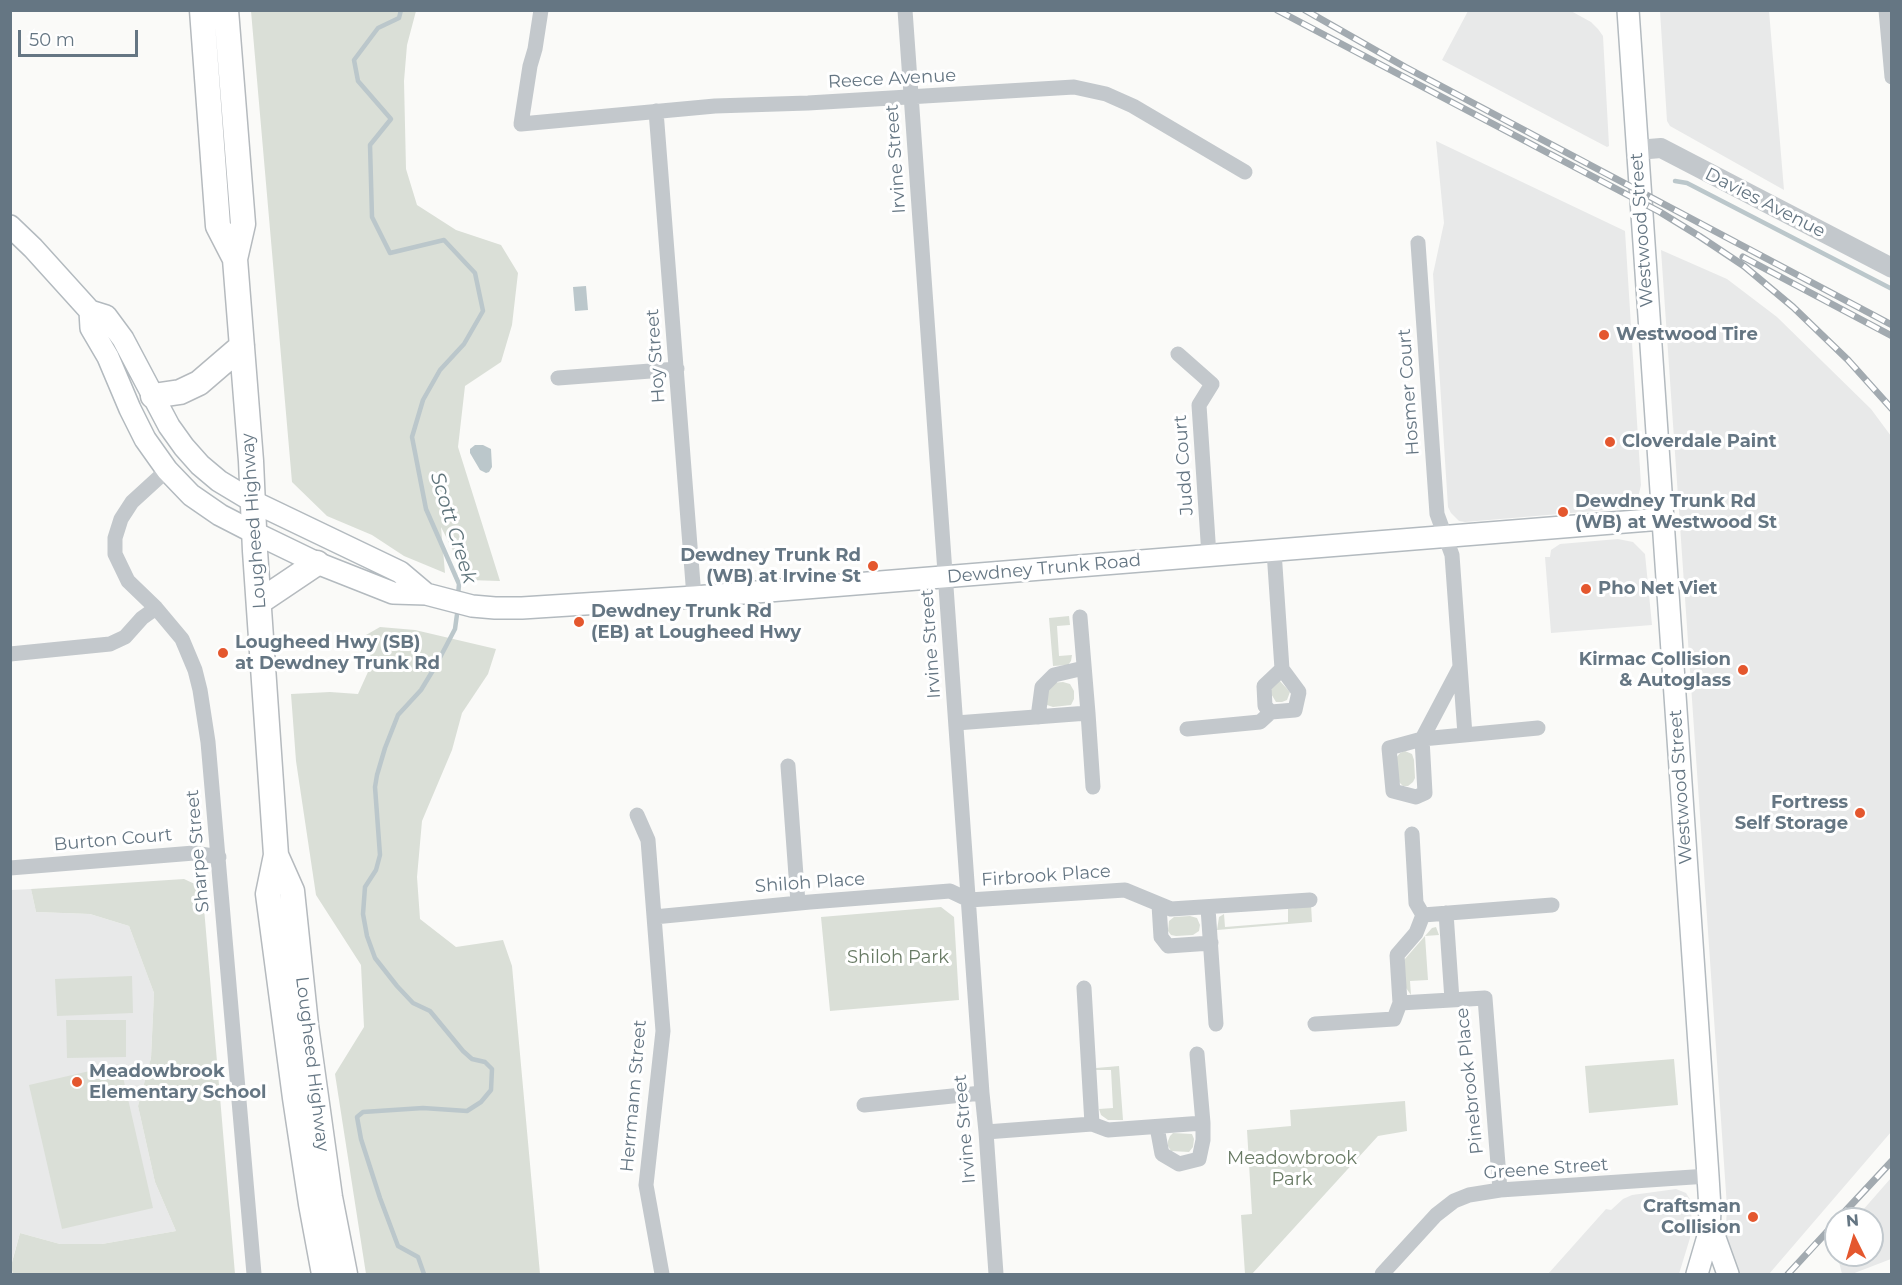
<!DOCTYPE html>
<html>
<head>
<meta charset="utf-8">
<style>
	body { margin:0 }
	#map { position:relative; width:1902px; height:1285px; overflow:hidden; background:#fafaf8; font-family:Montserrat,sans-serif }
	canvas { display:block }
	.frame { position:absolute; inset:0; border:12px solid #657683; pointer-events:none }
	.north { position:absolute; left:1824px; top:1207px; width:60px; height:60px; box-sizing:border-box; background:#fff; border:2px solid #c1c8cd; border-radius:50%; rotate:355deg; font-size:16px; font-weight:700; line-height:24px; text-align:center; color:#657683 }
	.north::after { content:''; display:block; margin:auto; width:21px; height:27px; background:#e4572e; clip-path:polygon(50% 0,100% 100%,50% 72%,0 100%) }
	.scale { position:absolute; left:18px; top:30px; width:120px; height:27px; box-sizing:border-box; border:3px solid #657683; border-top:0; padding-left:8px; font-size:18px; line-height:21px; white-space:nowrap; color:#657683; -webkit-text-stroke:4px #fff; paint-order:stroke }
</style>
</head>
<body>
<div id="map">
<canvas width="1902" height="1285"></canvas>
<div class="frame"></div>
<div class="north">N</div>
<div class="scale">50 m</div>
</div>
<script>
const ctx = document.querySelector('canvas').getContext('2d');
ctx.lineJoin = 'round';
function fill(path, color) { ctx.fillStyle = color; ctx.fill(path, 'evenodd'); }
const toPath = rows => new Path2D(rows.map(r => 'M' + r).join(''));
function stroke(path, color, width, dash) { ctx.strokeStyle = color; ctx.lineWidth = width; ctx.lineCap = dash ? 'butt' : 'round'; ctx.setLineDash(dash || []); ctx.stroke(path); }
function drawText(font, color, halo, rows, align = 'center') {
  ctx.font = font + ' Montserrat,sans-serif'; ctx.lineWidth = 6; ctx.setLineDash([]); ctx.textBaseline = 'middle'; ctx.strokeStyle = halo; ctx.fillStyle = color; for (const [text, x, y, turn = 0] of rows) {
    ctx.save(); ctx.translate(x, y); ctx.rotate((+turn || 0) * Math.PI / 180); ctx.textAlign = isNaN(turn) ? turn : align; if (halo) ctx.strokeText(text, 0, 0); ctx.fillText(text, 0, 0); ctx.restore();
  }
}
const built = toPath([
	[1468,11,1571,11,1591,22,1598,29,1603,36,1609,146,1607,147,1442,60],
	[1660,11,1769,11,1784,190,1670,126,1667,121],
	[1436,141,1625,231,1641,485,1638,498,1628,506,1618,509,1465,522,1459,521,1451,513,1448,507,1433,274,1444,223],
	[1661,250,1727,279,1777,317,1871,409,1891,436,1891,1132,1769,1274,1738,1274,1725,1244,1727,1207],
	[1618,539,1633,542,1645,554,1652,625,1551,633,1545,557,1550,557,1551,550,1560,544],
	[31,889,36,912,90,914,129,926,154,993,151,1058,138,1106,155,1182,176,1231,102,1244,60,1244,20,1233,11,1265,13,1274,11,1274,11,890],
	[1891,1178,1891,1259,1852,1274,1842,1274,1838,1258,1829,1249,1836,1240,1836,1255,1872,1255,1872,1219,1855,1219],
	[1676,1189,1686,1193,1691,1201,1692,1205,1690,1238,1679,1274,1548,1274,1606,1209,1611,1210,1623,1199,1632,1195]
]);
const green = toPath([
	[251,11,416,11,407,45,404,81,406,169,417,205,456,230,501,245,518,273,512,325,501,362,465,386,458,447,500,581,468,580,441,527,445,573,404,556,372,535,327,516,292,482],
	[1069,616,1070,625,1057,626,1059,656,1072,655,1071,661,1068,665,1053,666,1049,618],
	[380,627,415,630,496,649,488,674,462,713,452,750,422,821,417,877,420,919,456,947,503,940,512,966,540,1274,366,1274,335,1074,364,1027,361,965,316,895,296,761,291,694,330,692,358,694,372,663,366,635],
	[1279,680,1290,692,1287,700,1282,702,1276,702,1270,692,1273,686],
	[1063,682,1070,684,1074,691,1074,699,1071,705,1053,707,1047,705,1045,688,1052,683],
	[1405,751,1412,754,1414,760,1415,778,1413,782,1408,786,1403,786,1398,781,1396,758,1400,753],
	[184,879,199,886,204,908,235,1274,13,1274,11,1266,20,1233,60,1244,102,1244,176,1231,155,1182,138,1106,151,1058,154,993,129,926,90,914,36,912,31,889],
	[1311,904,1312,922,1217,930,1219,917,1224,914,1225,927,1288,922,1288,909,1303,907],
	[941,907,954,917,959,1000,830,1011,821,917],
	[1190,916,1197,918,1200,925,1199,931,1193,935,1176,936,1171,935,1168,931,1169,921,1174,917],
	[1436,927,1439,935,1425,936,1428,980,1410,981,1411,995,1406,988,1404,960,1432,928],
	[132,976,133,1013,57,1016,55,979],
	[66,1020,126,1020,126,1057,67,1058],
	[1674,1059,1678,1105,1589,1113,1585,1066],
	[120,1064,153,1208,62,1229,29,1085],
	[1119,1066,1123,1120,1108,1120,1101,1115,1099,1109,1113,1108,1111,1070,1096,1070,1096,1068],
	[1405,1101,1407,1131,1378,1136,1252,1274,1245,1274,1241,1215,1252,1214,1247,1130,1291,1126,1290,1110],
	[1173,1133,1192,1134,1194,1139,1193,1147,1189,1152,1171,1151,1168,1146,1168,1141,1170,1136]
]);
const water = toPath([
	[586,286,588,310,575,311,573,287],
	[475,445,483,445,491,449,492,467,489,472,486,473,480,470,470,453,470,449]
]);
const stream = toPath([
	[401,10,399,18,378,28,354,60,358,81,391,119,370,145,372,217,390,253,444,240,475,273,483,311,464,344,440,370,423,400,412,437,426,509,459,584,458,596],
	[1675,181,1687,183,1892,289],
	[424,1274,418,1257,398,1246,380,1198,361,1139,357,1117,363,1112,423,1108,467,1111,481,1102,491,1090,492,1069,485,1062,472,1059,463,1051,430,1011,413,1003,397,986,375,958,367,936,363,914,365,887,376,870,380,855,375,787,377,775,385,748,398,715,421,690,435,667,455,629,458,607]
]);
const minor = toPath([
	[541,10,535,49,530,66,521,124,715,106,808,103,1074,87,1106,94,1133,106,1245,172],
	[905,10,982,1093,986,1132,996,1274],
	[1886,10,1892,77],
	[656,111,694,597],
	[1418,243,1437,514,1452,555,1465,735],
	[1178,354,1212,384,1199,405,1209,556],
	[558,378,677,369],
	[167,470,132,502,121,519,115,538,115,554,128,581,156,608,182,639,195,670,200,690,208,742,254,1274],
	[10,654,110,644,125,637,142,618,156,608],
	[1460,667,1422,739,1425,793,1416,797,1393,791,1389,748,1422,739,1538,728],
	[1271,712,1265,706,1264,686,1282,669],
	[1088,713,1093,787],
	[1038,717,1042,687,1054,675,1084,668],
	[956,723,1088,713,1080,617],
	[1187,729,1260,722,1271,712,1295,710,1299,692,1282,669,1274,551],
	[788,766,798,903],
	[637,815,648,840,663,1031,646,1185,662,1274],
	[1412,834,1416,903,1423,915],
	[10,868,194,853,219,857],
	[969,900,1125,890,1171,909,1310,900],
	[1159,905,1161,937,1168,946,1211,943],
	[1208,908,1216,1024],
	[1446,913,1452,1000],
	[1423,915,1552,905],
	[654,917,810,902,950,891,969,900],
	[1084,988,1092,1124],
	[1400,1003,1485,998,1500,1190],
	[1315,1024,1394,1019,1400,1003,1397,955,1416,933,1423,915],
	[864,1105,982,1093],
	[1157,1127,1162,1154,1179,1164,1199,1159,1203,1140,1203,1123],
	[986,1132,1092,1124,1108,1130,1203,1123,1197,1054],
	[1382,1274,1436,1215,1454,1201,1469,1195,1500,1190,1708,1176]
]);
const tertiary = toPath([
	[1637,150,1661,148,1892,268]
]);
const secondary = toPath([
	[1628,10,1708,1176,1710,1209,1709,1233,1697,1274],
	[10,226,33,248,90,311,106,316,123,339,169,426,184,447,200,465,219,481,254,502,400,572,426,594],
	[90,311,91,328,108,357,130,409,145,439,167,470,191,495,220,515,255,533,317,563,393,593,426,594,472,606,495,608,522,608,694,597,1662,519],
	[1710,1224,1728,1274]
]);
const primary = toPath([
	[202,10,218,226,235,259],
	[226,10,243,224,235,259,251,461,255,551,276,855,268,894,295,1098,311,1204,324,1274],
	[153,396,180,392,199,383,242,346],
	[259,602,317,563],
	[276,855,292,891,306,1025,330,1197,345,1274]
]);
const rail = toPath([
	[1277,10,1660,212,1699,236,1744,266,1793,307,1848,360,1892,409],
	[1305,10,1405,67,1892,325],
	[1743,257,1892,336],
	[1838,1219,1892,1161],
	[1788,1274,1836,1222]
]);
const markers = [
	[1604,335,6,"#e4572e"],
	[1610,442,6,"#e4572e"],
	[1563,512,6,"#e4572e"],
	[873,566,6,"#e4572e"],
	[1586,589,6,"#e4572e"],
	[579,622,6,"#e4572e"],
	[223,653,6,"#e4572e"],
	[1743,670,6,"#e4572e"],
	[1860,813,6,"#e4572e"],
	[77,1082,6,"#e4572e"],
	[1753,1217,6,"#e4572e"]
];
const streetNames = [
	["Reece Avenue",892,79,-3],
	["Irvine Street",896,159,-94],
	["Davies Avenue",1765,203,27],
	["Westwood Street",1642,230,-94],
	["Hoy Street",656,356,-94],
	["Hosmer Court",1409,392,-94],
	["Judd Court",1184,465,-94],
	["Lougheed Highway",254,521,-94],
	["Dewdney Trunk Road",1044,569,-5],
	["Irvine Street",931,644,-94],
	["Westwood Street",1681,787,-94],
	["Burton Court",113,840,-5],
	["Sharpe Street",198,851,-95],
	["Firbrook Place",1046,876,-4],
	["Shiloh Place",810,883,-4],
	["Lougheed Highway",312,1064,83],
	["Pinebrook Place",1470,1081,-96],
	["Herrmann Street",634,1096,-85],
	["Irvine Street",965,1129,-95],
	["Greene Street",1546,1169,-4]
];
const poiNames = [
	["Westwood Tire",1616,335],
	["Cloverdale Paint",1622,442],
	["Dewdney Trunk Rd",1575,502],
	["(WB) at Westwood St",1575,523],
	["Dewdney Trunk Rd",861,556,"right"],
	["(WB) at Irvine St",861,577,"right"],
	["Pho Net Viet",1598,589],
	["Dewdney Trunk Rd",591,612],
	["(EB) at Lougheed Hwy",591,633],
	["Lougheed Hwy (SB)",235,643],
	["at Dewdney Trunk Rd",235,664],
	["Kirmac Collision",1731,660,"right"],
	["& Autoglass",1731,681,"right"],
	["Fortress",1848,803,"right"],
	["Self Storage",1848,824,"right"],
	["Meadowbrook",89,1072],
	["Elementary School",89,1093],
	["Craftsman",1741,1207,"right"],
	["Collision",1741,1228,"right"]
];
const parkNames = [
	["Shiloh Park",898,958],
	["Meadowbrook",1292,1159],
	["Park",1292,1180]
];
const waterNames = [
	["Scott Creek",453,528,73]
];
fill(built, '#e8e9e9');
fill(green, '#dadfd7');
fill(water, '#bbc7cb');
stroke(stream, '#bbc7cb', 4.5);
stroke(secondary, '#b3babf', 24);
stroke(primary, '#b5babe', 27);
stroke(minor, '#c3c8cc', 15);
stroke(tertiary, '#c3c8cc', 20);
stroke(secondary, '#fff', 21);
stroke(primary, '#fff', 24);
stroke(rail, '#a2aab0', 7);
stroke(rail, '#fff', 4.5, [14]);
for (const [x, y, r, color] of markers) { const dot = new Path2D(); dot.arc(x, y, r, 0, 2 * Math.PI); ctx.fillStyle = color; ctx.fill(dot); stroke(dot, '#fff', 2); }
drawText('18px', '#657683', '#fff', streetNames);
drawText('bold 18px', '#657683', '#fff', poiNames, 'left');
drawText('18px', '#687a64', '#fff', parkNames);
drawText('italic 20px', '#60757c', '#fff', waterNames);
</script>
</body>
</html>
